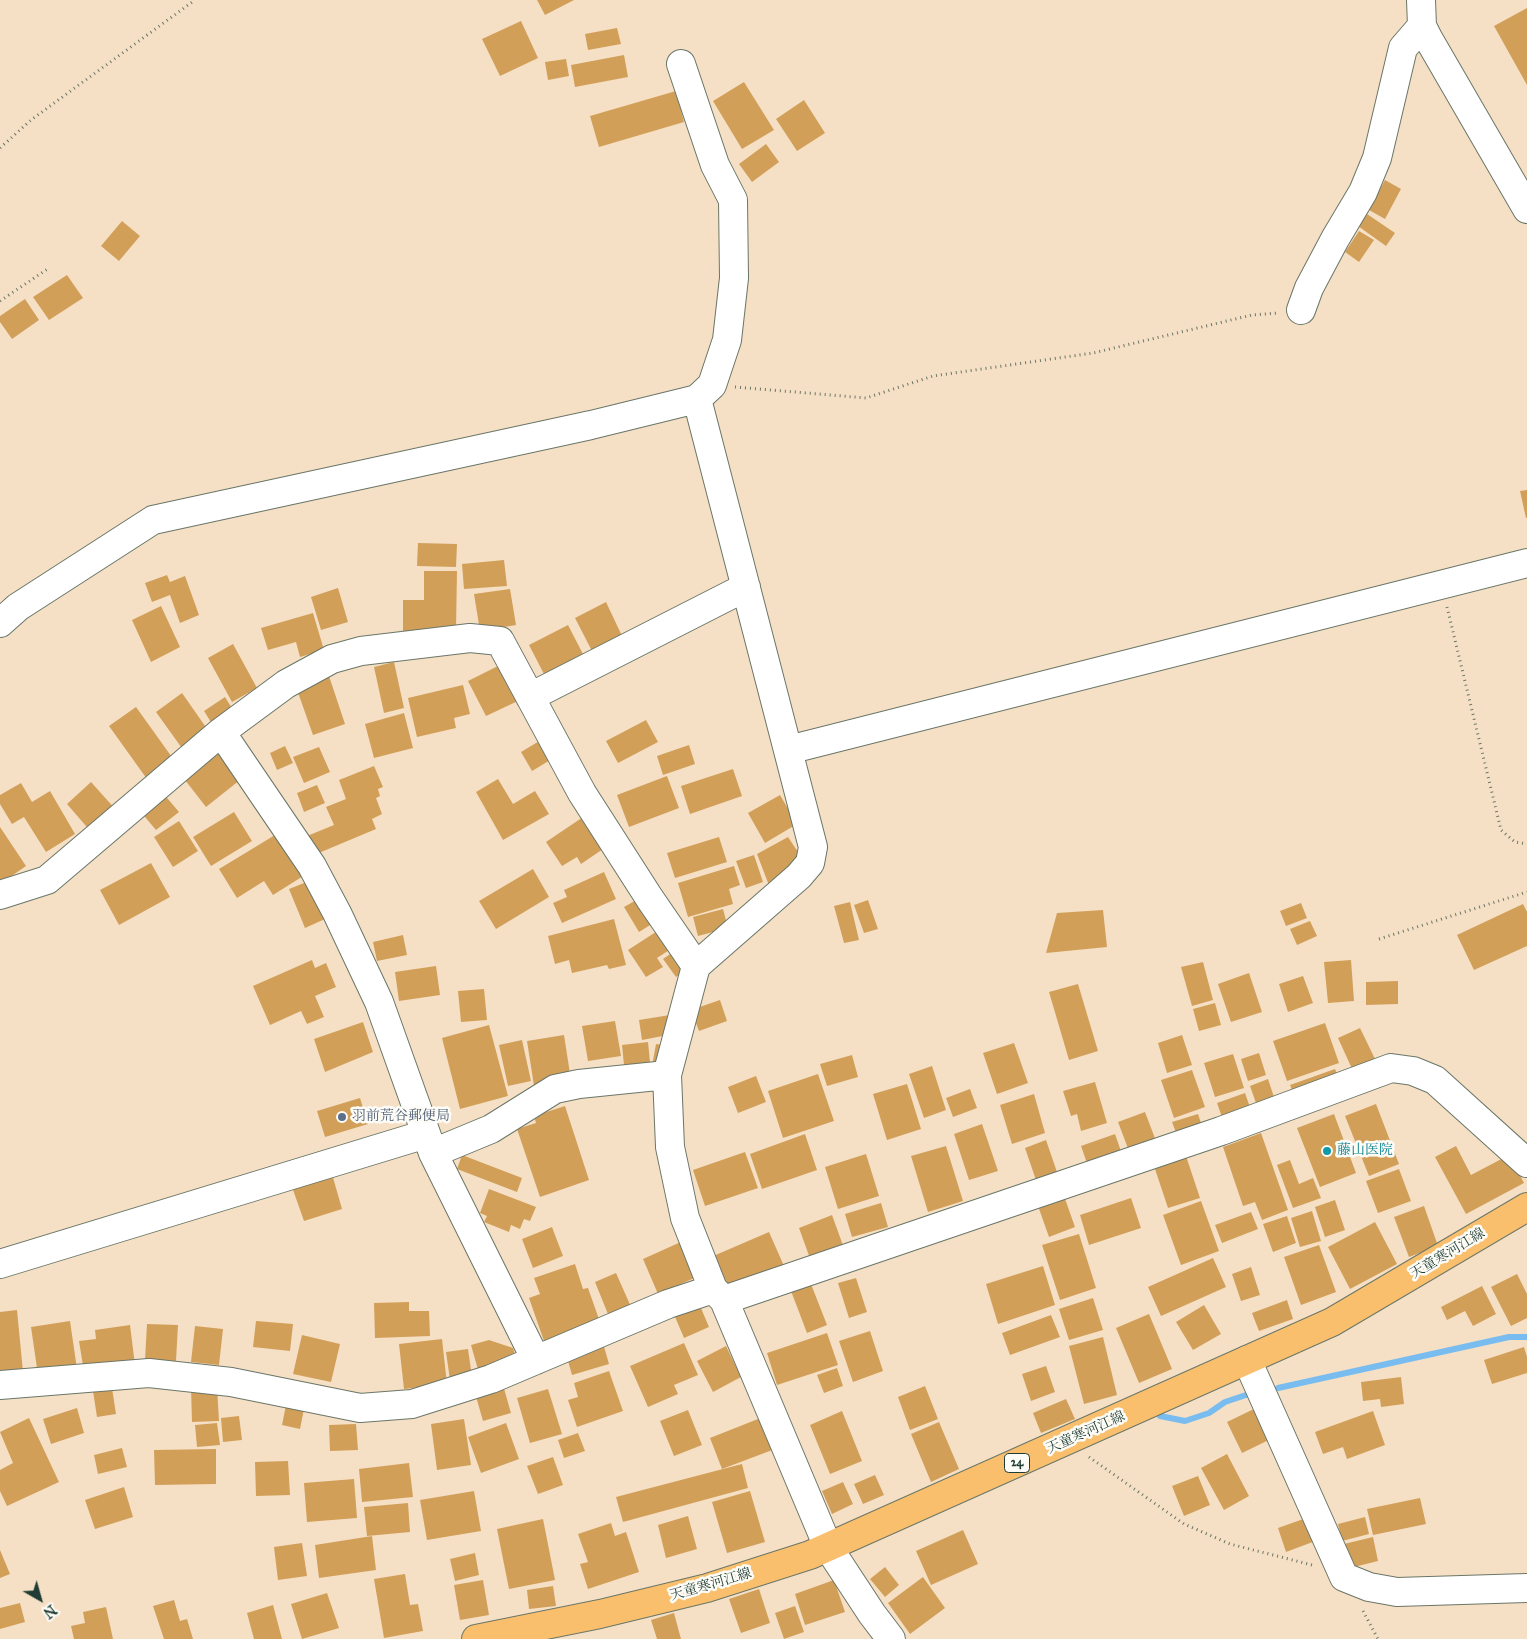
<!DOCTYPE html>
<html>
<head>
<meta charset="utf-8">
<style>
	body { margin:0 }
	#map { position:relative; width:1527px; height:1639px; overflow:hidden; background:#f5e0c5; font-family:"IM FELL Great Primer",serif }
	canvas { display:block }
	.north { position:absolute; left:15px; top:1574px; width:50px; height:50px; -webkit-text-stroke:4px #fdfcf7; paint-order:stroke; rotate:142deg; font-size:14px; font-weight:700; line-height:20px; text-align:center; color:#1f3d34 }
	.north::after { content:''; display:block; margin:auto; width:18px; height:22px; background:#1f3d34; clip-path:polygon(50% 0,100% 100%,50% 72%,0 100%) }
</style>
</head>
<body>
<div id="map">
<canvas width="1527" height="1639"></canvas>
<div class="north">N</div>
</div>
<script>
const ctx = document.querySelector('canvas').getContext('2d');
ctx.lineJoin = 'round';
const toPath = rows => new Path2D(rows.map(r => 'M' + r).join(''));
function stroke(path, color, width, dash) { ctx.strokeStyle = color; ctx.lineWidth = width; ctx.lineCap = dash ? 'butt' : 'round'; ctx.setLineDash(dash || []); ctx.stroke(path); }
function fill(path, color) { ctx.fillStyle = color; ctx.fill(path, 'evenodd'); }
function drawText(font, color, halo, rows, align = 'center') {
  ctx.font = font + ' "IM FELL Great Primer","Noto Serif JP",serif'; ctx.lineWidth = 5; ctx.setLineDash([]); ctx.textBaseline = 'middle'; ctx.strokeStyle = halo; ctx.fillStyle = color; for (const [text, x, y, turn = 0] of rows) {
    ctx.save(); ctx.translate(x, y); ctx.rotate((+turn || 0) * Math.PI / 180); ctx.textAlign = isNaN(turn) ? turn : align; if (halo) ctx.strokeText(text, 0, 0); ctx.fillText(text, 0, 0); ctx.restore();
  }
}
const stream = toPath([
	[1278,1388,1509,1337,1527,1337],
	[1160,1416,1185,1421,1209,1413,1225,1402,1249,1394]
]);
const building = toPath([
	[537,0,574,0,545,15],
	[1527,8,1527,85,1494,26],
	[521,21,538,58,500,76,482,39],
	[617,28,621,44,588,50,585,34],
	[624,55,628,77,575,87,571,65],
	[566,59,569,76,548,80,545,62],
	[744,82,774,130,742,149,713,101],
	[676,91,684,122,599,147,590,116],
	[804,100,825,133,797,151,776,119],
	[766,144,779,162,752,182,739,164],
	[1385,180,1401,189,1385,219,1369,210],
	[1367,214,1395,233,1386,246,1358,226],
	[122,221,140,236,119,261,101,246],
	[1359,231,1374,240,1359,262,1345,252],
	[67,275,83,298,49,320,33,297],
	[25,299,39,320,12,339,0,322,0,316],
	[1527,490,1527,518,1526,518,1520,491],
	[418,543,457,544,456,567,417,566],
	[504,560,507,586,464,589,462,564],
	[424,571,457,571,456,631,403,631,403,600,424,600],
	[167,575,170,582,185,576,199,615,180,623,170,595,152,602,145,583],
	[338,588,348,622,321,630,311,597],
	[510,589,516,625,480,631,474,594],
	[606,602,623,638,593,653,575,618],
	[161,606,180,647,151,662,132,620],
	[313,613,324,650,300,657,296,642,268,650,261,628],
	[568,625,584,656,545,676,529,645],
	[233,644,257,688,232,702,208,658],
	[394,662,404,708,384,713,374,667],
	[502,664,520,700,486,716,468,681],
	[328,673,345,724,313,735,295,684],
	[463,685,470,714,454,718,456,728,417,737,408,698],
	[182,693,210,733,184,751,156,712],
	[225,697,235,713,214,727,204,711],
	[136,707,174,760,147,779,109,726],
	[404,713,413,748,374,758,365,724],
	[646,720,658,742,618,763,606,741],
	[541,740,552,759,532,771,521,752],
	[689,745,695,764,663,775,657,756],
	[285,746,293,763,277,770,270,753],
	[319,747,330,772,304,783,293,757],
	[224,749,245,776,206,807,185,780],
	[374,766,383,787,378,789,380,796,376,798,382,814,372,819,376,829,314,855,307,836,334,825,326,807,346,799,339,780],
	[733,769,742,796,690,814,681,786],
	[667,776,679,808,629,827,617,795],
	[498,779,513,804,535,791,549,814,503,840,476,792],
	[91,782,117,811,92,833,67,804],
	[21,783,32,802,50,791,75,834,46,852,24,817,12,824,0,804,0,795],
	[317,785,325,803,304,812,297,793],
	[162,792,179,812,156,830,140,811],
	[780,795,797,824,765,843,748,813],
	[234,812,252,841,211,866,193,837],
	[586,815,606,847,581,864,577,857,562,866,546,842],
	[179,821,198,851,173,867,154,837],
	[0,827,26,866,0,884],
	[275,835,286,853,293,849,308,873,273,895,264,881,237,898,219,869],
	[719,837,727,862,675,878,667,853],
	[788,837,802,858,770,888,757,854],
	[754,855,763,882,746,888,736,861],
	[151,863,170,897,119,925,100,890],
	[734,866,740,885,729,889,733,904,688,917,678,883],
	[533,869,549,897,496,929,479,901],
	[604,872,616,899,562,923,553,903,567,897,564,890],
	[309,881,325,919,305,928,289,889],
	[640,898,655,922,639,932,624,907],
	[868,900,878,929,864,933,854,905],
	[850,902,859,940,844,943,834,906],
	[1301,903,1307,918,1286,926,1280,911],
	[1523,904,1527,912,1527,946,1474,970,1457,935],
	[723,909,728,928,698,936,693,917],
	[1103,910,1107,947,1046,953,1057,913],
	[614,919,626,965,609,969,607,965,572,973,569,960,555,964,548,936],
	[1310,921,1317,936,1297,945,1290,929],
	[662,928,674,947,657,958,663,967,646,977,628,950],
	[403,935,407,955,377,961,373,942],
	[676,950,689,968,676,977,663,959],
	[312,960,315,968,326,963,336,987,315,996,324,1017,307,1024,301,1011,270,1025,253,986],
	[1351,960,1354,1001,1328,1003,1324,962],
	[1203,962,1213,1000,1192,1006,1181,967],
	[436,966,440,995,399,1001,395,972],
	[1249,973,1262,1012,1231,1022,1218,984],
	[1303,976,1313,1003,1288,1012,1279,984],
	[1398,981,1398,1004,1366,1005,1366,982],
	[1078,984,1098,1051,1069,1060,1049,992],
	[484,989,487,1020,461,1022,458,991],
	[720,1000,727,1021,699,1031,691,1010],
	[1215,1003,1221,1025,1199,1031,1193,1009],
	[670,1015,673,1034,642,1040,639,1020],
	[615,1021,621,1056,588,1061,582,1026],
	[363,1022,373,1052,325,1072,314,1039],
	[1325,1023,1339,1063,1287,1081,1273,1041],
	[489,1025,508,1096,460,1109,442,1038],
	[1360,1028,1376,1061,1353,1071,1338,1038],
	[564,1035,571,1080,534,1086,527,1041],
	[1182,1035,1192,1065,1167,1073,1158,1043],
	[522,1040,531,1081,508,1086,499,1045],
	[648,1042,650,1062,624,1065,622,1045],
	[1014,1043,1028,1083,997,1094,983,1053],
	[656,1044,669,1046,665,1068,652,1066],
	[1259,1053,1266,1075,1248,1081,1241,1059],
	[1233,1054,1244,1088,1215,1097,1204,1063],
	[852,1055,858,1077,827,1086,820,1064],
	[932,1066,946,1110,924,1118,909,1074],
	[1335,1069,1339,1079,1294,1095,1290,1085],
	[1192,1070,1205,1107,1174,1118,1161,1080],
	[818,1074,834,1121,783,1138,768,1091],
	[756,1076,766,1102,738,1113,728,1087],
	[1268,1079,1274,1097,1256,1103,1250,1086],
	[1095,1082,1107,1123,1081,1131,1077,1114,1071,1116,1063,1091],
	[907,1084,921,1129,887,1140,873,1094],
	[970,1089,977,1108,953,1117,946,1098],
	[1245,1093,1252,1113,1224,1123,1217,1103],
	[1034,1094,1045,1133,1012,1144,1000,1105],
	[360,1098,368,1124,325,1137,317,1111],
	[1376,1104,1399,1164,1369,1176,1345,1116],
	[565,1106,589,1180,540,1197,517,1129,536,1123,534,1116],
	[1145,1112,1156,1141,1129,1151,1118,1122],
	[1198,1114,1203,1129,1178,1138,1172,1122],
	[1334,1114,1356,1173,1320,1187,1297,1128],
	[982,1124,998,1171,969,1180,954,1134],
	[1261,1133,1288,1210,1262,1220,1255,1202,1243,1206,1223,1147],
	[805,1134,817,1170,762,1189,750,1154],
	[1115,1134,1123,1157,1089,1169,1081,1146],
	[1046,1140,1058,1175,1037,1183,1025,1148],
	[946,1146,963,1201,928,1212,911,1156],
	[1456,1146,1471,1175,1509,1155,1524,1183,1466,1214,1435,1157],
	[745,1152,758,1188,705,1206,693,1170],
	[866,1154,879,1196,838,1209,825,1167],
	[462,1155,522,1178,517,1192,457,1169],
	[1186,1156,1200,1198,1168,1208,1154,1166],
	[1290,1160,1299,1184,1313,1178,1321,1198,1293,1208,1277,1165],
	[1399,1169,1411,1201,1378,1213,1366,1181],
	[332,1174,342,1209,304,1221,292,1187],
	[489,1189,536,1207,530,1221,524,1219,520,1229,511,1225,509,1232,484,1222,487,1216,480,1213],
	[1064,1196,1075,1227,1049,1237,1038,1206],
	[1131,1198,1141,1228,1089,1245,1080,1215],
	[1335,1200,1345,1230,1325,1237,1315,1207],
	[1201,1201,1219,1251,1181,1265,1163,1215],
	[881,1203,888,1227,852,1237,845,1214],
	[1424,1206,1438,1246,1409,1257,1394,1217],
	[1312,1211,1321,1241,1300,1247,1291,1218],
	[1251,1212,1258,1229,1222,1243,1215,1225],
	[832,1215,845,1251,812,1264,799,1228],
	[1287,1216,1296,1243,1273,1252,1263,1224],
	[1375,1222,1397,1264,1350,1289,1328,1247],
	[552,1227,563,1256,533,1268,522,1239],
	[769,1232,784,1266,726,1291,711,1257],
	[1079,1234,1096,1288,1060,1300,1042,1245],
	[683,1241,699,1276,658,1294,643,1259],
	[1319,1245,1336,1292,1301,1305,1284,1257],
	[1213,1258,1226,1287,1161,1316,1148,1287],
	[575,1264,583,1289,588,1288,600,1322,544,1341,529,1298,540,1294,534,1278],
	[1043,1266,1055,1305,998,1324,986,1284],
	[1251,1267,1260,1295,1241,1301,1232,1274],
	[616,1273,632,1309,610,1319,595,1282],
	[1517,1274,1527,1294,1527,1318,1511,1326,1491,1287],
	[856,1278,867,1312,849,1318,838,1283],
	[811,1284,827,1325,807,1333,791,1291],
	[1482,1286,1496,1314,1473,1326,1465,1311,1447,1320,1441,1307],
	[1093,1298,1103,1330,1069,1340,1059,1309],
	[1287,1300,1293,1319,1259,1331,1252,1313],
	[698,1301,709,1327,684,1338,673,1312],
	[409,1302,409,1311,429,1311,430,1336,375,1338,374,1303],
	[1204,1305,1221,1334,1193,1350,1176,1322],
	[17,1310,23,1372,0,1375,0,1312],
	[1149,1314,1172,1369,1139,1383,1116,1328],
	[1051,1315,1060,1337,1010,1355,1002,1333],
	[70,1321,77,1369,38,1375,31,1327],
	[256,1321,293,1324,290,1351,253,1347],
	[147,1324,178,1325,176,1361,145,1360],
	[130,1325,135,1365,84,1372,79,1341,96,1339,95,1330],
	[195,1326,223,1329,219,1365,191,1362],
	[870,1331,883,1371,853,1382,839,1341],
	[827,1333,838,1365,777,1385,767,1353],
	[302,1335,340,1344,331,1382,293,1374],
	[1103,1337,1117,1395,1084,1404,1069,1346],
	[442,1339,447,1384,404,1389,399,1344],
	[489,1340,513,1348,517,1362,479,1373,471,1345],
	[603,1343,609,1364,572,1375,566,1354],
	[684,1343,698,1375,674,1385,678,1394,648,1407,630,1366],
	[726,1346,741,1377,713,1392,697,1361],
	[1524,1347,1527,1357,1527,1373,1492,1384,1484,1360],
	[468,1349,472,1377,450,1380,446,1352],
	[1046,1366,1055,1392,1031,1401,1022,1374],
	[837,1368,843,1386,824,1393,817,1375],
	[609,1371,623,1411,577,1427,568,1400,578,1397,574,1383],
	[1401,1377,1404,1404,1381,1407,1380,1399,1363,1401,1361,1382],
	[503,1385,511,1413,483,1421,475,1393],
	[217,1386,219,1421,192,1422,191,1388],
	[925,1386,938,1419,910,1430,898,1397],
	[112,1388,116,1414,97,1417,93,1391],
	[548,1389,562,1434,530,1443,517,1398],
	[1066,1399,1075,1419,1041,1433,1033,1413],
	[287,1400,305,1404,300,1429,282,1425],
	[1258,1407,1273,1438,1242,1453,1227,1422],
	[77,1408,84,1433,51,1444,43,1419],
	[688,1410,702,1445,674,1456,660,1421],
	[842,1411,862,1461,830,1474,810,1425],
	[1373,1411,1385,1445,1347,1459,1343,1447,1323,1454,1315,1432],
	[239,1416,242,1440,223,1442,221,1418],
	[763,1417,775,1449,722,1469,710,1438],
	[29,1418,59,1482,7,1506,0,1491,0,1470,13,1463,0,1432],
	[464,1419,471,1465,437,1470,431,1424],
	[939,1422,959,1469,931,1482,911,1434],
	[217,1423,220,1445,197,1447,195,1425],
	[506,1423,519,1459,481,1473,468,1437],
	[356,1424,358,1450,330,1451,329,1425],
	[578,1433,585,1451,564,1458,558,1440],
	[122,1448,127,1467,98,1474,94,1455],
	[216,1449,216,1484,155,1485,154,1450],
	[1227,1454,1249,1496,1224,1510,1201,1468],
	[553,1457,563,1485,538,1494,527,1466],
	[288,1461,290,1495,256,1496,255,1462],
	[409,1463,413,1497,362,1502,359,1469],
	[742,1464,748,1488,623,1522,616,1497],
	[875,1475,884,1495,863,1504,854,1484],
	[1198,1476,1210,1505,1184,1516,1172,1486],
	[354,1479,357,1518,307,1522,304,1483],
	[843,1482,853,1504,832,1514,822,1491],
	[124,1487,133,1517,95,1529,85,1500],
	[474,1491,481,1531,427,1540,420,1500],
	[750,1491,765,1542,727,1553,712,1502],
	[1420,1498,1426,1524,1373,1535,1367,1509],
	[408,1503,410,1532,367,1536,364,1507],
	[688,1516,697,1549,666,1558,658,1525],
	[1309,1517,1318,1540,1286,1552,1278,1528],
	[1365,1517,1369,1534,1342,1541,1338,1524],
	[543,1519,555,1580,509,1589,497,1529],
	[611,1523,615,1536,626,1532,639,1572,588,1589,580,1564,588,1562,578,1534],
	[963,1530,978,1564,931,1585,916,1551],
	[372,1536,376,1570,319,1578,315,1545],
	[1373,1537,1378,1561,1350,1568,1344,1544],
	[302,1543,307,1576,278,1580,274,1547],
	[0,1550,10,1574,0,1578],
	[475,1553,479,1575,455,1581,450,1559],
	[885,1567,899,1585,885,1597,870,1579],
	[405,1574,410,1605,418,1604,423,1631,384,1638,374,1579],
	[923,1577,945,1608,910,1634,888,1603],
	[483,1580,489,1615,460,1620,454,1585],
	[834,1580,845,1612,805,1625,795,1594],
	[553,1586,556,1606,529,1609,527,1590],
	[759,1589,770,1623,741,1633,729,1599],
	[327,1593,339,1628,302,1639,291,1604],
	[174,1600,180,1621,187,1619,193,1639,164,1639,153,1606],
	[20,1603,25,1622,0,1629,0,1608],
	[273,1605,282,1639,254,1639,247,1613],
	[795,1606,804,1632,784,1639,775,1613],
	[106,1607,113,1639,74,1639,71,1626,85,1623,83,1612],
	[674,1613,681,1639,657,1639,651,1620]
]);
const path = toPath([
	[0,148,31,120,195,0],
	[0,301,49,268],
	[735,387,866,398,933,376,1093,353,1252,315,1279,313],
	[1447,607,1501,830,1515,842,1527,844],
	[1379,939,1527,892],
	[1089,1457,1184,1524,1230,1544,1312,1565],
	[1363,1611,1378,1639]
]);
const minor = toPath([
	[1421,0,1422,26,1428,38,1527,209],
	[1301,310,1309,288,1335,239,1363,192,1377,158,1403,48,1422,26],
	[0,623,18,607,153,520,591,425,697,399,712,385,727,340,734,278,733,200,715,165,681,64],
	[530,697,746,587],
	[221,732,312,866,337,913,379,1002,433,1153,536,1360],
	[788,750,1527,563],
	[0,895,47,880,221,732,286,684,332,659,361,651,470,638,500,641,582,793,650,899,696,966],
	[433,1153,491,1129,555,1089,579,1084,667,1075],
	[0,1264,426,1134],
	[713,1289,724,1300,828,1547,872,1614,891,1639],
	[724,1300,1221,1131,1391,1068,1413,1071,1435,1080,1527,1163],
	[1247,1360,1344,1577,1369,1587,1397,1592,1527,1588],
	[0,1385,149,1373,231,1382,360,1408,412,1404,491,1379,668,1304,713,1289,685,1218,670,1147,667,1075,696,966,799,876,810,863,813,847,697,399]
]);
const major = toPath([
	[476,1639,600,1614,707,1588,810,1555,1332,1322,1527,1207]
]);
const markers = [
	[342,1117,5,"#5c6f8a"],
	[1327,1151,5,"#0f9aa8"]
];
const shields = [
	[1017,1463,25]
];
const shieldNames = [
	["24",1017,1463]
];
const serviceNames = [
	["羽前荒谷郵便局",352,1117]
];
const cultureNames = [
	["藤山医院",1337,1151]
];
const streetNames = [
	["天童寒河江線",1448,1254,-31],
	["天童寒河江線",1086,1433,-24],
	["天童寒河江線",711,1585,-16]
];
stroke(stream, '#79bcef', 6);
fill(building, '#d29f59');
stroke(minor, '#6a7667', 30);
stroke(major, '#6a7667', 30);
stroke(path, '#6a7667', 3, [1, 4]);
stroke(minor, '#fff', 28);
stroke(major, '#f9bf6d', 28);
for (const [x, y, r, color] of markers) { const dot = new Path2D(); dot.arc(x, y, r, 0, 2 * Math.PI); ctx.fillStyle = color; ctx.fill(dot); stroke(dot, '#fdfcf7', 2); }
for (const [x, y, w] of shields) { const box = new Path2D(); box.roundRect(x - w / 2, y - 9.5, w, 19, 4); ctx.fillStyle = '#fdfcf7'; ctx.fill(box); stroke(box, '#1f3d34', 1); }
drawText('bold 12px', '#1f3d34', null, shieldNames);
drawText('14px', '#4e5e75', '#fdfcf7', serviceNames, 'left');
drawText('14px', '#0d838f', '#fdfcf7', cultureNames, 'left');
drawText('14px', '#1f3d34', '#fdfcf7', streetNames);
</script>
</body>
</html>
